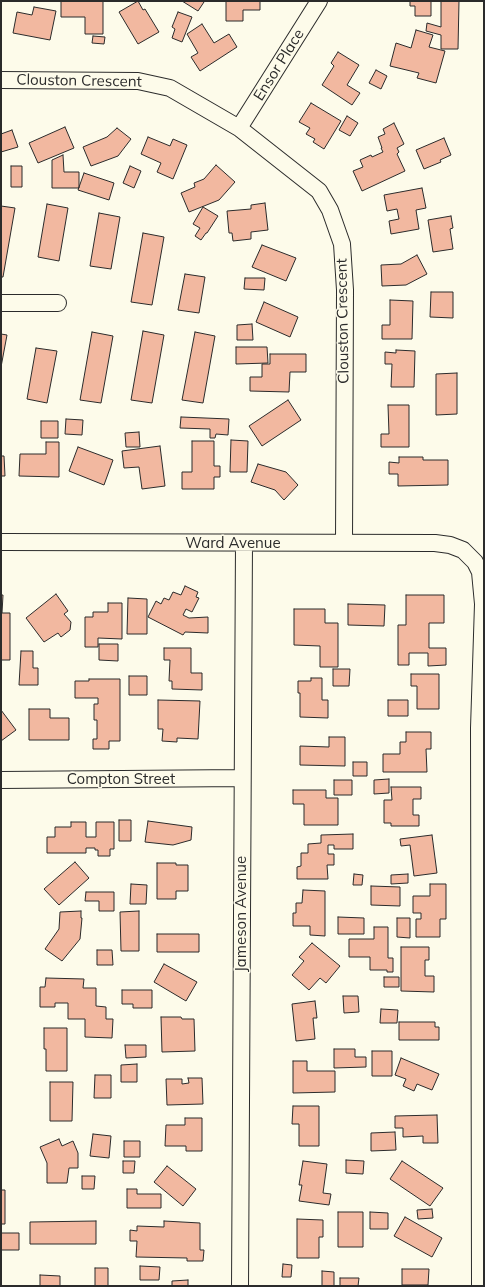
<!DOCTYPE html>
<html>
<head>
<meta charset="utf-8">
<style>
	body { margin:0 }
	#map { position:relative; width:485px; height:1287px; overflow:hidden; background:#fdfbea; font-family:Mulish,sans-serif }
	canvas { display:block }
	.frame { position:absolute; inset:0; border:2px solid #2b2b2b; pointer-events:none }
</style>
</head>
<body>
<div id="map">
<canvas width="485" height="1287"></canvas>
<div class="frame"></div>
</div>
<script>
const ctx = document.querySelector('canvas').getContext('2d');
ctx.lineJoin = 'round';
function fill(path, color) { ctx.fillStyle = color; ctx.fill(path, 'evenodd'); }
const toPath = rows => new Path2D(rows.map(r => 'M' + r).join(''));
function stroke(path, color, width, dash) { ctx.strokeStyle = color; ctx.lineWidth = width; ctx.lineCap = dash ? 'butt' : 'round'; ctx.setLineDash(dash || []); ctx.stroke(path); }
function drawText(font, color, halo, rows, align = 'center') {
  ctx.font = font + ' Mulish,sans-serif'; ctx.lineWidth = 3; ctx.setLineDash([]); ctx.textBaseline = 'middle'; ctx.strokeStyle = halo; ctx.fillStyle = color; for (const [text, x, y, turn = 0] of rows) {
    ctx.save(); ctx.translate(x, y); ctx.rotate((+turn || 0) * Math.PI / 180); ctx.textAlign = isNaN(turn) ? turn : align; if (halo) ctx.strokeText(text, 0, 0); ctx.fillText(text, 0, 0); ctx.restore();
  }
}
const building = toPath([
	[61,1,103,1,103,34,85,34,85,17,61,17,61,1],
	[138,1,143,10,145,9,159,32,138,44,119,12,138,1],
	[182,1,201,1,204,2,198,11,182,1],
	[226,1,260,1,260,10,243,10,243,21,226,21,226,1],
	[410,1,431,1,431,16,415,16,415,6,410,6,410,1],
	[441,1,459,1,458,49,441,49,441,35,426,31,427,23,441,27,441,1],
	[34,7,56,11,50,40,13,33,17,12,32,15,34,7],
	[178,12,192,17,182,42,172,38,175,29,172,27,178,12],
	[202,24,214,43,229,34,237,47,200,71,191,57,198,53,187,34,202,24],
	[416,30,433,35,429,47,445,51,436,83,417,78,419,73,390,66,396,43,411,48,416,30],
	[93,36,105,37,104,44,92,43,93,36],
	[338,52,359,65,347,85,360,93,352,105,322,85,334,66,331,63,338,52],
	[376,70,387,76,381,89,369,83,376,70],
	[311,103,341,121,324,149,313,142,315,139,306,134,310,128,299,122,311,103],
	[347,116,358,123,350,136,339,130,347,116],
	[394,123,404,144,397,148,399,152,397,154,405,171,362,191,353,171,363,167,360,160,371,155,372,157,383,152,381,148,382,148,378,137,385,134,383,129,394,123],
	[65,127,74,148,38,163,29,143,65,127],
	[117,128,131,139,118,156,91,166,83,147,107,137,117,128],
	[12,130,18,147,1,152,1,134,12,130],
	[148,137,170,146,173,139,187,145,173,179,157,172,161,163,141,154,148,137],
	[444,138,451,155,440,160,441,162,424,169,416,150,444,138],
	[63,155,64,172,79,172,79,188,52,188,52,160,63,155],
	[216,165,235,182,219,200,189,212,181,193,195,187,194,183,204,179,216,165],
	[11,166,22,166,22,187,11,187,11,166],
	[130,166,141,171,134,188,123,183,130,166],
	[84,173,114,183,109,200,78,190,84,173],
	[422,188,426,208,416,210,419,229,391,234,389,221,399,219,397,209,387,211,384,195,422,188],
	[265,203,268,230,251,232,251,239,233,241,232,233,229,233,227,211,251,209,251,205,265,203],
	[47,204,68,208,59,261,38,257,47,204],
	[1,206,15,208,3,277,1,277,1,206],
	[203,207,218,216,207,233,206,233,201,240,195,236,200,228,193,224,203,207],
	[99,213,120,217,111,269,90,266,99,213],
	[451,216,453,228,450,229,453,249,433,252,428,220,451,216],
	[143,233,164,237,152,305,131,302,143,233],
	[262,245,296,258,286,281,252,267,262,245],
	[417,255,427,274,406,285,382,286,381,265,401,264,417,255],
	[185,274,205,277,199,313,178,310,185,274],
	[245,278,265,278,264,290,244,289,245,278],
	[431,292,453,292,453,318,430,317,431,292],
	[390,300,413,301,412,339,382,339,382,325,390,325,390,300],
	[264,302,298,317,290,337,256,322,264,302],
	[252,324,253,340,237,340,237,325,252,324],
	[143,331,164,335,152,403,131,400,143,331],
	[92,332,113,336,101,403,80,400,92,332],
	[195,332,215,336,203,403,182,400,195,332],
	[1,334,7,335,1,367,1,334],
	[236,347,267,347,268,363,236,364,236,347],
	[36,348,57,351,47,403,27,399,36,348],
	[396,350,415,351,414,387,391,387,392,364,385,364,385,352,396,353,396,350],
	[270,354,306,354,306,372,290,372,289,392,250,391,250,377,262,377,262,364,270,364,270,354],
	[457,373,457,414,436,415,436,374,457,373],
	[288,400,301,420,262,446,249,426,288,400],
	[388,405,409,405,409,447,381,447,381,434,389,434,388,405],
	[181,417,229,419,228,435,216,434,215,438,210,438,210,429,180,428,181,417],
	[66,419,83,420,82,435,65,434,66,419],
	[41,421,58,421,58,438,41,438,41,421],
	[139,432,140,447,126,447,125,433,139,432],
	[231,440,248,441,247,472,230,472,231,440],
	[192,441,214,441,214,466,220,466,220,477,214,477,214,489,182,489,182,472,192,472,192,441],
	[46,442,59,442,59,477,19,476,20,454,46,454,46,442],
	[160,446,165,486,142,489,139,467,124,468,122,451,160,446],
	[78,447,113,460,104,485,69,471,78,447],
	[1,456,4,456,5,476,1,476,1,456],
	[399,457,423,457,423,460,448,460,448,485,398,486,398,474,389,474,389,462,399,463,399,457],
	[258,464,286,472,298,485,284,500,275,490,251,482,258,464],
	[185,586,198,592,196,597,199,598,192,612,186,609,183,615,189,618,208,617,208,633,185,632,183,635,148,617,156,601,161,604,164,598,169,600,173,592,181,595,185,586],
	[56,594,68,611,64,614,71,622,70,630,61,637,58,633,44,642,26,618,56,594],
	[1,595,3,595,2,613,10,613,10,660,1,660,1,595],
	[406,595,444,595,444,623,429,623,429,648,446,648,446,665,428,666,428,653,409,653,409,665,398,665,398,625,406,625,406,595],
	[128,598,147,599,147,634,127,634,128,598],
	[108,603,122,603,122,639,98,638,98,647,85,647,85,617,93,617,93,612,108,612,108,603],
	[348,604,385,605,384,626,348,625,348,604],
	[294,609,325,609,325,623,338,623,338,667,320,667,320,646,294,645,294,609],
	[99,644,118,644,118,661,99,660,99,644],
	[164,648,191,648,191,673,202,673,202,690,172,689,172,681,169,681,170,660,164,660,164,648],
	[21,651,33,651,33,668,38,668,38,685,19,685,21,651],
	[333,669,350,669,349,686,333,686,333,669],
	[411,674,439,674,439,709,417,709,417,686,411,686,411,674],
	[129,676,147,676,147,695,129,695,129,676],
	[311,678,322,678,322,700,328,700,328,718,300,717,300,693,298,693,298,681,311,681,311,678],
	[89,679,120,679,120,741,109,741,109,749,93,749,93,739,97,739,97,720,94,720,94,704,98,704,98,698,75,698,75,681,89,681,89,679],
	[158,700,200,701,198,739,177,738,177,742,162,741,163,729,158,729,158,700],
	[388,700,408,700,408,716,388,716,388,700],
	[29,709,50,709,50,718,69,718,69,740,29,740,29,709],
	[1,710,16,730,1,741,1,710],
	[406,732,431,732,431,749,426,749,427,772,383,772,383,754,400,754,400,742,406,742,406,732],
	[329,737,345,737,345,766,300,765,300,746,329,747,329,737],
	[353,762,367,762,367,776,353,776,353,762],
	[389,779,389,793,374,794,374,780,389,779],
	[334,780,352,780,352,795,334,795,334,780],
	[391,787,421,787,421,799,413,799,413,815,419,815,419,826,391,826,391,823,384,823,384,800,392,800,391,787],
	[293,790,326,790,326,798,338,798,338,825,304,825,304,804,293,804,293,790],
	[119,820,131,820,131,841,119,841,119,820],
	[148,821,192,827,191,840,173,845,145,842,148,821],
	[71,822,86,822,86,837,96,837,96,822,114,822,114,849,110,849,110,856,98,856,98,850,95,850,95,848,86,848,86,853,47,853,47,837,55,837,55,827,71,827,71,822],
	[353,834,353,849,334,849,334,845,328,845,328,854,334,854,334,865,327,865,328,879,297,879,297,867,301,866,301,853,308,853,308,844,321,843,321,835,353,834],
	[432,835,437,873,414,876,410,845,401,846,400,839,432,835],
	[75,862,89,878,59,905,44,889,75,862],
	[157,863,176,863,176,865,188,865,188,891,176,891,176,899,157,899,157,863],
	[354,874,363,875,362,885,353,885,354,874],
	[408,874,408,883,391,884,391,875,408,874],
	[131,884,147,885,146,904,130,904,131,884],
	[430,884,446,884,446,919,440,919,440,937,416,937,416,919,421,919,421,913,413,913,413,896,430,896,430,884],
	[371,886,400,887,400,906,371,905,371,886],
	[303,890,325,891,325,936,310,935,310,926,293,926,293,913,296,913,296,903,302,903,303,890],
	[86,892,114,892,114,911,99,911,99,901,85,901,86,892],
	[81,911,81,918,82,918,80,939,62,961,45,949,59,929,60,912,81,911],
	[139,911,139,951,121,951,120,912,139,911],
	[338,917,364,918,364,934,338,934,338,917],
	[397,918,410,918,410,938,397,937,397,918],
	[374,927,388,927,388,958,393,958,393,972,387,972,387,970,370,970,370,957,349,957,349,939,374,939,374,927],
	[157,934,199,934,199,952,157,952,157,934],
	[312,943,340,966,326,983,320,978,309,990,292,975,304,961,299,957,312,943],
	[401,947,429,947,429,960,425,960,425,976,434,976,434,992,401,991,401,947],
	[97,950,112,950,113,965,97,965,97,950],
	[164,964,197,982,186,1001,154,982,164,964],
	[384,977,399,977,399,987,384,987,384,977],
	[46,978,84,979,83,988,96,988,96,1006,106,1007,106,1019,113,1019,112,1038,85,1037,85,1019,68,1019,68,1003,55,1003,55,1007,40,1007,40,987,45,987,46,978],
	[122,990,152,990,152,1008,133,1008,133,1004,122,1004,122,990],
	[343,996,358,996,359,1012,344,1013,343,996],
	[315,1001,317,1018,313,1018,315,1039,296,1041,292,1004,315,1001],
	[381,1009,398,1010,397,1023,380,1023,381,1009],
	[161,1017,181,1017,182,1019,194,1019,195,1051,162,1052,161,1017],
	[399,1022,435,1022,435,1027,439,1027,439,1040,399,1040,399,1022],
	[44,1028,67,1028,67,1071,46,1071,46,1049,44,1049,44,1028],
	[125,1045,146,1045,146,1057,126,1058,125,1045],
	[334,1049,355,1049,355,1057,366,1057,366,1067,334,1068,334,1049],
	[372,1051,392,1051,392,1076,372,1076,372,1051],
	[401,1058,439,1074,432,1090,417,1084,414,1091,403,1086,406,1079,395,1075,401,1058],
	[293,1061,307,1061,307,1071,335,1071,335,1092,293,1093,293,1061],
	[137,1064,137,1082,121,1082,121,1065,137,1064],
	[95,1075,111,1075,111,1098,94,1098,95,1075],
	[188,1078,202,1078,203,1104,167,1105,166,1079,182,1079,182,1084,189,1083,188,1078],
	[50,1082,73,1082,72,1121,50,1121,50,1082],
	[293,1106,319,1106,319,1146,299,1146,299,1124,292,1124,293,1106],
	[437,1115,438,1143,423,1143,423,1136,403,1137,403,1128,395,1128,395,1116,437,1115],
	[185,1118,202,1118,202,1151,186,1151,186,1146,165,1146,166,1125,185,1125,185,1118],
	[395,1132,396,1150,371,1151,371,1133,395,1132],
	[93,1134,111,1136,109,1158,90,1156,93,1134],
	[59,1139,62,1146,73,1141,78,1153,78,1168,69,1168,67,1183,47,1183,47,1163,40,1147,59,1139],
	[124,1141,140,1141,140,1157,124,1157,124,1141],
	[346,1160,364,1161,363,1174,346,1173,346,1160],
	[123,1161,135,1161,134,1173,123,1173,123,1161],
	[303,1161,327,1164,323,1193,331,1194,329,1205,299,1201,302,1185,299,1185,303,1161],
	[402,1161,443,1188,430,1206,390,1179,402,1161],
	[167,1166,196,1189,183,1206,154,1182,167,1166],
	[82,1176,95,1176,94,1189,82,1189,82,1176],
	[127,1189,137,1189,137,1194,161,1194,161,1208,127,1208,127,1189],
	[1,1190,5,1190,5,1224,1,1224,1,1190],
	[432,1209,433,1218,418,1219,417,1210,432,1209],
	[338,1212,363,1212,363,1247,338,1247,338,1212],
	[370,1212,388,1213,388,1229,370,1229,370,1212],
	[405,1217,442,1238,432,1257,394,1236,405,1217],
	[297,1219,323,1220,323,1237,319,1237,319,1258,297,1258,297,1219],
	[96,1221,96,1244,30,1244,30,1222,96,1221],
	[164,1221,200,1223,200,1250,204,1250,203,1261,187,1261,187,1258,136,1257,137,1241,130,1241,130,1230,137,1231,137,1226,164,1227,164,1221],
	[1,1233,19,1233,19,1250,1,1250,1,1233],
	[283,1264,292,1265,291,1277,282,1277,283,1264],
	[140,1266,160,1267,159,1280,140,1280,140,1266],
	[95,1268,108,1268,108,1286,95,1286,95,1268],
	[402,1269,429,1269,428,1285,402,1285,402,1269],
	[322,1271,334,1272,334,1286,322,1286,322,1271],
	[40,1275,60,1276,60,1286,40,1286,40,1275],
	[340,1278,359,1278,358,1286,340,1286,340,1278],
	[188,1280,188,1286,172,1286,172,1281,188,1280]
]);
const minor = toPath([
	[1,80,138,81,170,88,239,128,319,191,330,210,342,244,345,290,344,543],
	[239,128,319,1],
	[1,303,58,303],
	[1,542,435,543,450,545,463,550,475,562,480,572,483,604,479,728,480,1286],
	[1,780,242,778],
	[240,1286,244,543]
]);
const streetNames = [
	["Ensor Place",279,65,-58],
	["Clouston Crescent",79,81,1],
	["Clouston Crescent",343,321,-91],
	["Ward Avenue",233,543],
	["Compton Street",121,779],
	["Jameson Avenue",241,914,-90]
];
fill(building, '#f2b8a0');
stroke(building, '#2b2b2b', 1);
stroke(minor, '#2b2b2b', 18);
stroke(minor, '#fdfbea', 16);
drawText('15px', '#2b2b2b', '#fdfbea', streetNames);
</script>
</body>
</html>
